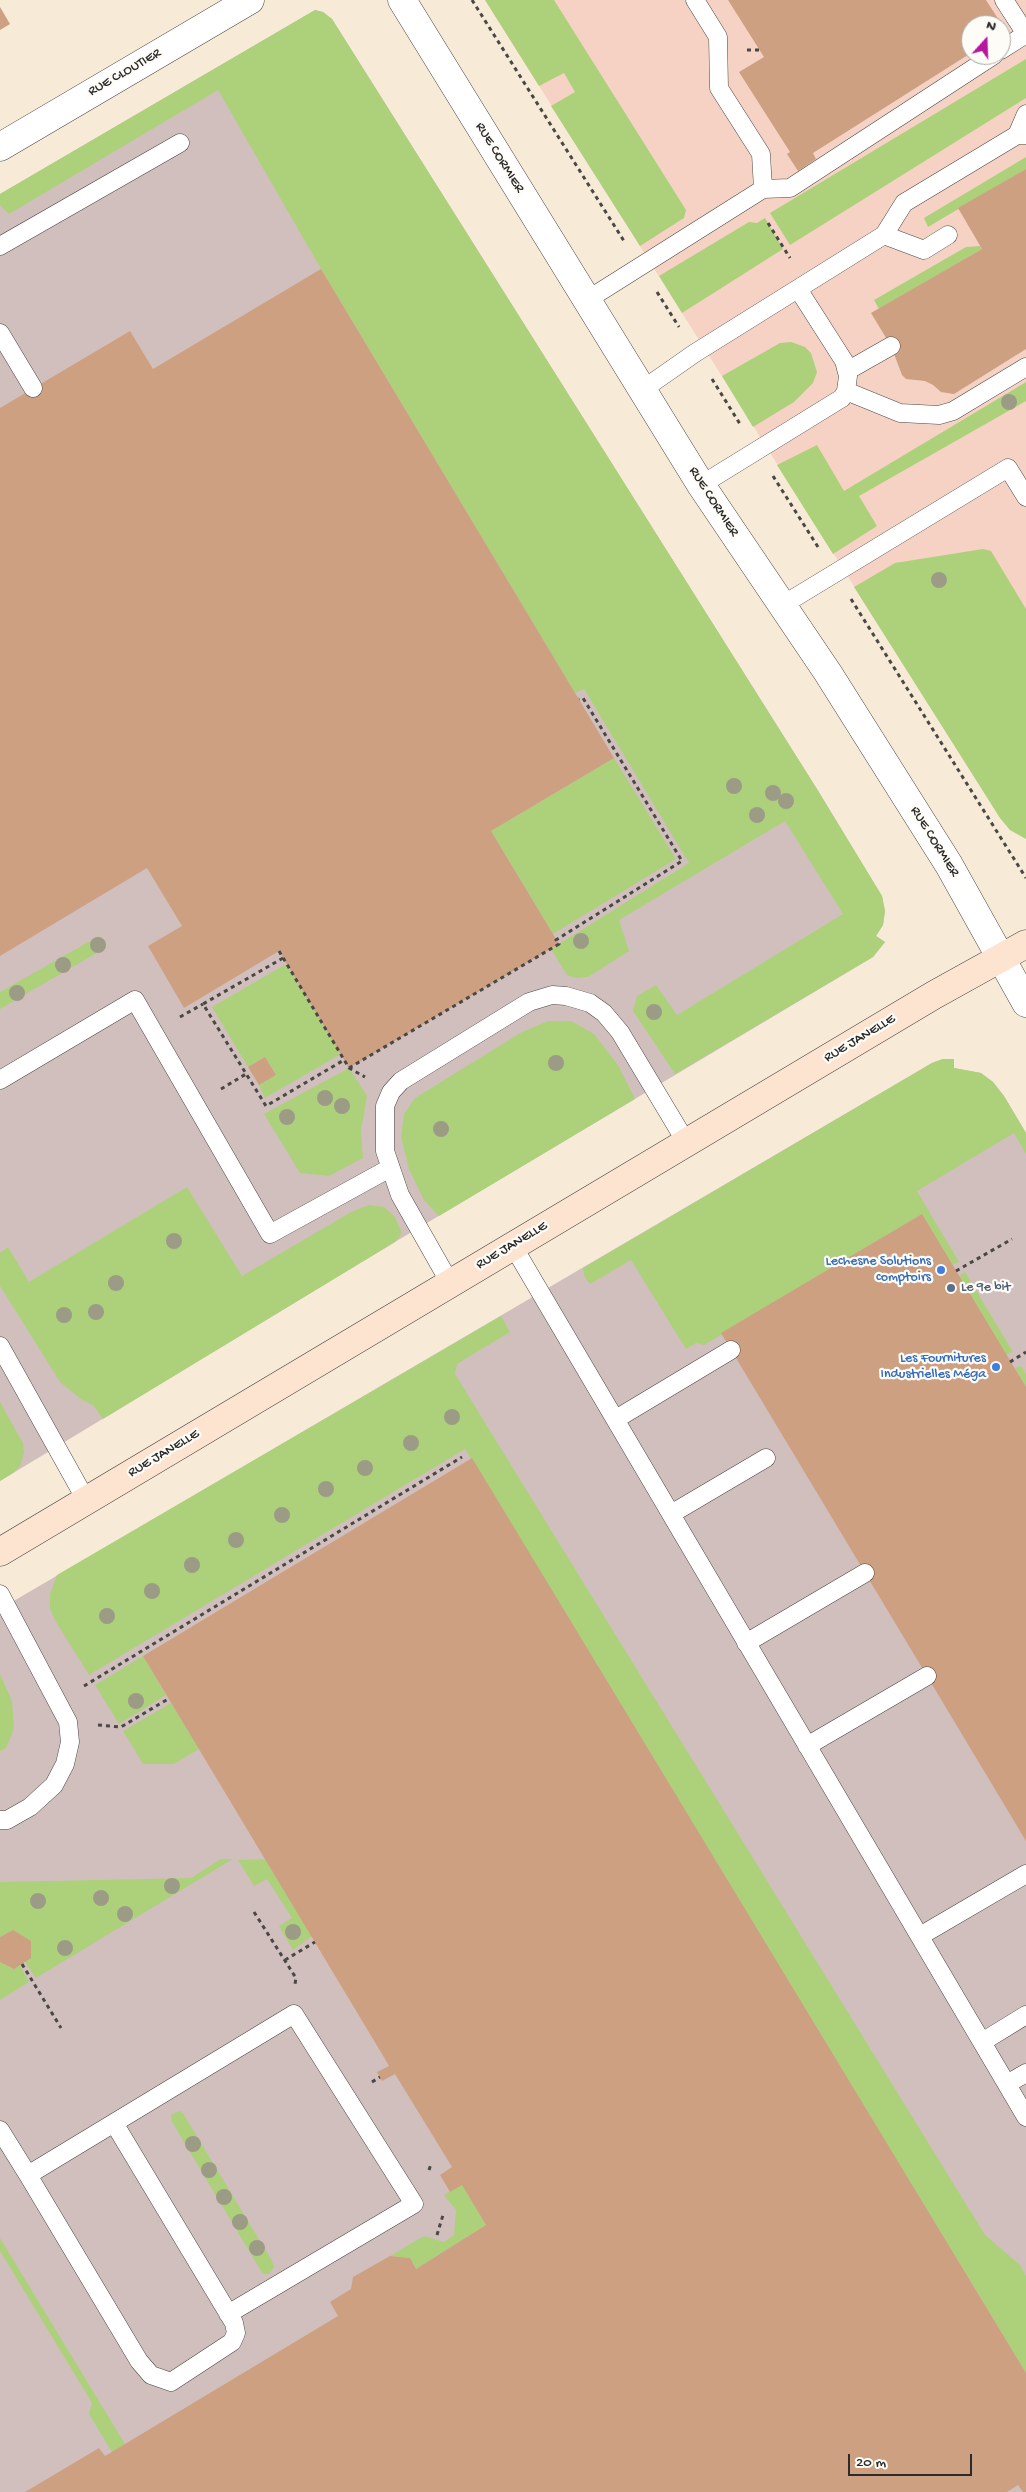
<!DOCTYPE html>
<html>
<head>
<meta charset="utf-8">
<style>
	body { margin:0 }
	#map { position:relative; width:1026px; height:2492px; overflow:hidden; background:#f7ead7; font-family:"Gochi Hand",sans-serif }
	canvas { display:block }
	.north { position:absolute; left:961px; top:15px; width:50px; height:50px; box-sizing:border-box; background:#fdfcf7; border:1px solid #a9a8a5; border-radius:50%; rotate:20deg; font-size:14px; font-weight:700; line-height:20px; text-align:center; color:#2b2b2b }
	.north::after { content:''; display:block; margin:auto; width:18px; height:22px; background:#b5179e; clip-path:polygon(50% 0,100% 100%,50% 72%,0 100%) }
	.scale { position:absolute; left:848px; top:2454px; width:124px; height:22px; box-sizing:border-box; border:2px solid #2b2b2b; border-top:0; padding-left:6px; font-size:15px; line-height:18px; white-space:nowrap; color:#2b2b2b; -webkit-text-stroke:4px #fdfcf7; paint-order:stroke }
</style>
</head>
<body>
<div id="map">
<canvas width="1026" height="2492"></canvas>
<div class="north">N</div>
<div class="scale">20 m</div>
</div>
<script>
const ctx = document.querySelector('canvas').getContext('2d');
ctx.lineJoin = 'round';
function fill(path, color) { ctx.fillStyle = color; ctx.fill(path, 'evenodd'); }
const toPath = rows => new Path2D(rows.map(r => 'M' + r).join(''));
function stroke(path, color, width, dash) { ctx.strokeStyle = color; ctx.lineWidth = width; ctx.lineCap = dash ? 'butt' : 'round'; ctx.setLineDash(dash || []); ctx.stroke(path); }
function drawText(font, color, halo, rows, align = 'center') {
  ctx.font = font + ' "Gochi Hand",sans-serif'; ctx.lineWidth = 4.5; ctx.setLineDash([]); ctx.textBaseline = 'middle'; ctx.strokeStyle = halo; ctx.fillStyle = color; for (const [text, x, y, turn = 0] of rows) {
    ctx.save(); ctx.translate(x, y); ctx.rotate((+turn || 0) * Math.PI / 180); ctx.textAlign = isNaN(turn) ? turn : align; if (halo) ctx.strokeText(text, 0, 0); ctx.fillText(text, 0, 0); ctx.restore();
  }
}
const built = toPath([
	[485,0,1026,0,1026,839,1010,830,1000,818],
	[971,25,1001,25,1001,55,971,55]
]);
const industrial = toPath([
	[315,10,323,12,332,19,817,789,882,896,885,911,883,925,876,936,885,942,873,957,395,1242,0,1481,0,194],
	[943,1059,954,1059,954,1068,981,1073,993,1082,1004,1096,1026,1133,1026,2492,0,2492,0,1609,932,1063]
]);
const green = toPath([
	[485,0,554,0,686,210,684,218,640,246,551,106,575,92,564,73,539,86],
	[315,10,323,12,332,19,817,789,882,896,885,911,883,925,876,936,885,942,873,957,675,1074,633,1011,637,996,656,985,677,1015,843,914,785,821,619,920,629,951,588,977,576,978,567,975,551,949,689,863,584,689,575,693,321,269,218,90,9,214,0,205,0,194],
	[1026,59,1026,98,790,245,770,213],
	[1026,157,1026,169,928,227,924,218],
	[765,218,783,249,682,313,659,276,749,222,757,223],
	[980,246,982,249,879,309,874,300,966,247],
	[791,342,805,347,811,353,817,372,813,383,794,402,753,427,722,376,780,343],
	[1026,382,1026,401,859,496,877,526,833,554,777,465,817,445,844,491],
	[983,549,991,551,1026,609,1026,839,1010,830,1000,818,854,587,895,563],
	[614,758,676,859,553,934,491,831],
	[99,936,107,947,0,1009,0,992],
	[286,964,341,1054,265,1098,259,1085,276,1075,265,1057,248,1067,212,1007],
	[548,1021,571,1021,594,1034,618,1065,635,1099,439,1216,424,1200,409,1169,401,1137,404,1114,415,1098,522,1032],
	[943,1059,954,1059,954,1068,981,1073,993,1082,1004,1096,1026,1133,1026,1154,1014,1133,917,1191,959,1262,952,1265,922,1214,704,1345,696,1343,686,1349,631,1260,590,1284,585,1278,583,1268,932,1063],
	[349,1068,367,1096,361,1131,363,1158,329,1176,300,1173,264,1114],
	[187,1187,242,1276,351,1212,369,1205,384,1207,395,1217,402,1233,395,1242,103,1419,93,1405,82,1400,60,1382,0,1286,0,1253,8,1247,29,1282],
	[965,1272,1013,1352,1006,1355,959,1276],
	[501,1316,510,1332,457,1364,455,1374,985,2235,1020,2265,1026,2276,1026,2373,465,1449,89,1675,56,1622,50,1609,50,1594,57,1575],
	[1021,1366,1026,1374,1026,1387,1015,1368],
	[0,1402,23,1443,24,1453,20,1466,13,1473,0,1481],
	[143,1656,166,1695,119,1724,95,1685],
	[0,1674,12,1701,14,1729,6,1748,0,1751],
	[171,1703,199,1749,174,1764,143,1764,123,1731],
	[221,1859,233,1859,36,1978,25,1962,13,1930,0,1937,0,1882,191,1878],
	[265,1859,312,1936,293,1950,279,1926,292,1918,267,1879,254,1886,238,1860],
	[0,1962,14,1969,20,1965,29,1982,0,2000],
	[179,2111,183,2113,272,2261,274,2267,269,2274,263,2274,261,2271,172,2122,171,2115],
	[462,2185,486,2225,416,2269,410,2258,390,2256,424,2236,444,2242,454,2235,456,2210,444,2195],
	[0,2238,125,2444,112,2452,89,2414,92,2403,0,2251]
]);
const building = toPath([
	[728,0,986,0,1006,31,1001,34,1001,25,971,25,971,53,813,153,816,159,798,171,787,154,790,152,739,72,764,57],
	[0,7,10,24,0,30],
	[1026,169,1026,349,954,394,941,392,933,385,925,381,906,379,902,375,891,346,871,313,982,249,958,208],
	[321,269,614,758,491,831,559,944,349,1068,279,951,184,1008,148,946,182,926,147,868,0,956,0,408,130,331,153,369],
	[265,1057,276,1075,259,1085,248,1067],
	[922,1214,1026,1387,1026,1841,721,1333],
	[472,1458,1026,2373,1026,2492,1023,2492,1018,2485,1007,2492,25,2492,99,2448,105,2456,338,2316,330,2302,351,2289,353,2277,390,2256,410,2258,416,2269,486,2225,462,2185,450,2192,443,2180,440,2175,452,2167,395,2074,382,2081,377,2072,389,2066,385,2059,143,1656],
	[13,1930,31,1941,31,1958,14,1969,0,1962,0,1937]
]);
const path = toPath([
	[472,0,624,241],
	[747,50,759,50],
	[768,223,790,258],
	[657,292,679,327],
	[712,379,740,424],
	[773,476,818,547],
	[851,599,1026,878],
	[279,951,349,1068,365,1077],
	[283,958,203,1004,266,1106,344,1060],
	[180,1017,203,1004],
	[349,1068,559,944,556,940,682,861,583,698,579,699],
	[221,1089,246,1074],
	[956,1271,1012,1239],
	[1010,1362,1026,1352],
	[84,1686,462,1457],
	[98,1725,121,1727,168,1699],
	[254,1912,296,1978,295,1984],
	[285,1960,315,1942],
	[22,1964,61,2028],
	[372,2082,380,2077],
	[429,2170,431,2164],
	[437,2235,443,2215]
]);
const service = toPath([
	[1004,0,1026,34],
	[1001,50,1026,34],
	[1017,135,1026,114],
	[763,189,790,188,994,55],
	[884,235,924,250,948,235],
	[0,246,180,143],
	[587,300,763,189,761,154,719,88,718,37,695,0],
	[0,333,33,388],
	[847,371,891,346],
	[642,390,695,353,884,235,904,203,1017,135,1026,135],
	[846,391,900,413,939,415,953,411,1026,367],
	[701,485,842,398,846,391,848,376,844,361,798,289],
	[781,606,1008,468,1026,497],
	[0,1080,135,1000,270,1234,390,1168],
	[513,1246,1026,2117],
	[450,1283,400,1195,385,1151,385,1106,391,1092,401,1081,529,1002,552,995,566,996,590,1003,604,1013,620,1032,686,1142],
	[0,1346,86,1500],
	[616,1419,731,1350],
	[671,1514,766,1458],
	[0,1594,68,1722,70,1742,65,1764,54,1785,30,1807,7,1820,0,1820],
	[746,1643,865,1573],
	[807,1746,927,1676],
	[920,1936,1026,1874],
	[982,2042,1026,2015],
	[1007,2084,1026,2073],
	[0,2130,28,2175,294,2014,414,2204,228,2314],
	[28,2175,139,2361,151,2375,171,2382,232,2342,236,2333,234,2323,114,2123]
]);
const minor = toPath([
	[0,147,250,0]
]);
const tertiary = toPath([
	[402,0,701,485,828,673,949,865,1026,1003]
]);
const secondary = toPath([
	[0,1552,934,995,1026,944]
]);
const trees = [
	[1009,402],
	[939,580],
	[734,786],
	[773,793],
	[786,801],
	[757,815],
	[581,941],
	[98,945],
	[63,965],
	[17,993],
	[654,1012],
	[556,1063],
	[325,1098],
	[342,1106],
	[287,1117],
	[441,1129],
	[174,1241],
	[116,1283],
	[96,1312],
	[64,1315],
	[452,1417],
	[411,1443],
	[365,1468],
	[326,1489],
	[282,1515],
	[236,1540],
	[192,1565],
	[152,1591],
	[107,1616],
	[136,1701],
	[172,1886],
	[101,1898],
	[38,1901],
	[125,1914],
	[293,1932],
	[65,1948],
	[193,2144],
	[209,2170],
	[224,2197],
	[240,2222],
	[257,2248]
];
const markers = [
	[941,1270,5,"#3f7fe0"],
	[951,1288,5,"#5c6f8a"],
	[996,1367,5,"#3f7fe0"]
];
const streetNames = [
	["RUE CLOUTIER",125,73,-30],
	["RUE CORMIER",499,158,58],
	["RUE CORMIER",713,502,57],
	["RUE CORMIER",934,842,58],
	["RUE JANELLE",860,1039,-31],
	["RUE JANELLE",512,1246,-31],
	["RUE JANELLE",164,1454,-31]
];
const shopNames = [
	["Lechesne Solutions",931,1262],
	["comptoirs",931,1278],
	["Les Fournitures",986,1359],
	["Industrielles Méga",986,1375]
];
const serviceNames = [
	["Le 9e bit",961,1288]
];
fill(built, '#f6d2c4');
fill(industrial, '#d1bfbe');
fill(green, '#add17b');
fill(building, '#cea082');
stroke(service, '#4a4845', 19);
stroke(minor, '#4a4845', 29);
stroke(tertiary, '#4a4845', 29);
stroke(secondary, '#4a4845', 29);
stroke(path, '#4a4845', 3, [4, 4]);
stroke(service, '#fff', 18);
stroke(minor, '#fff', 28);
stroke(tertiary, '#fff', 28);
stroke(secondary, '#fde4d1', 28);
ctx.fillStyle = '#9c9c86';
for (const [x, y] of trees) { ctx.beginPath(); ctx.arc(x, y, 8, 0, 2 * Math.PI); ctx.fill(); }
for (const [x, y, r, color] of markers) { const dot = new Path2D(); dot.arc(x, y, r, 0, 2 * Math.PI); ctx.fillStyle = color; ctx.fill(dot); stroke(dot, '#fdfcf7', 2); }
drawText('14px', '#2b2b2b', '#fdfcf7', streetNames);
drawText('14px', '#366cbe', '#fdfcf7', shopNames, 'right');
drawText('14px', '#4e5e75', '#fdfcf7', serviceNames, 'left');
</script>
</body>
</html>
